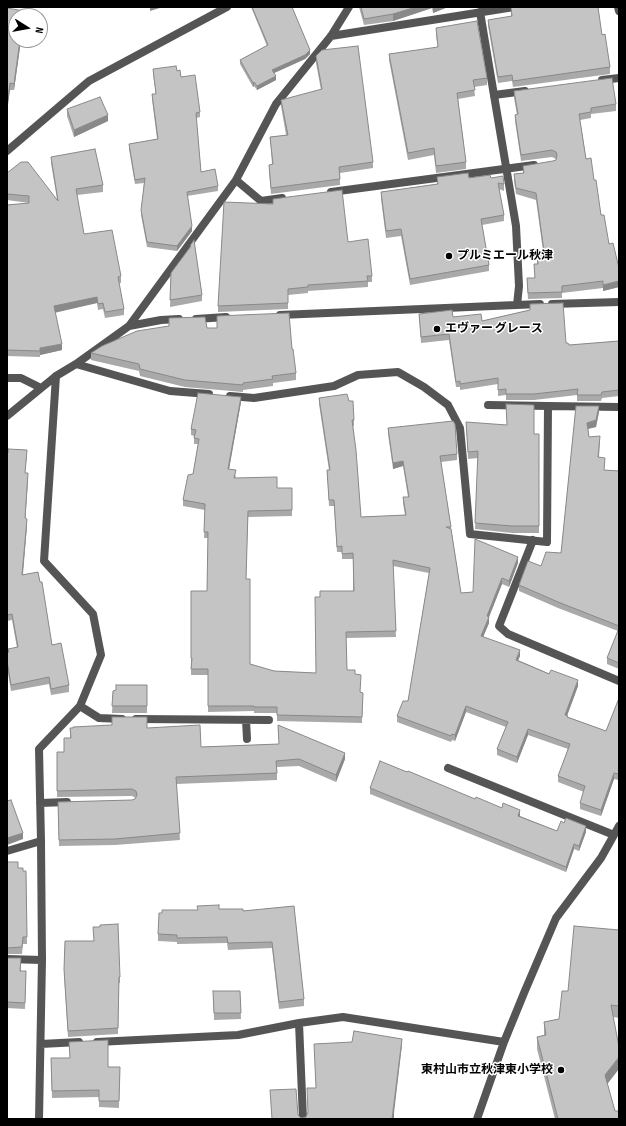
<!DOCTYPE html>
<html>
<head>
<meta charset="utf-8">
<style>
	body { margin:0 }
	#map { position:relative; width:626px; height:1126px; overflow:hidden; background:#fff; font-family:"Sofia Sans Condensed",sans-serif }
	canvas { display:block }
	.frame { position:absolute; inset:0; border:8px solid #000; pointer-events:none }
	.north { position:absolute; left:8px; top:8px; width:40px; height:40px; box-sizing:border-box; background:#fff; border:1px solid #999; border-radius:50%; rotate:101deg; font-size:11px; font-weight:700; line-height:16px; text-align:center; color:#000 }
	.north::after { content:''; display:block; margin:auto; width:14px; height:18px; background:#000; clip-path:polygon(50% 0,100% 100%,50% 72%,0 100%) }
</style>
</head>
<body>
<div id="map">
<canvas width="626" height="1126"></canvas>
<div class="frame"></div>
<div class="north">N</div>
</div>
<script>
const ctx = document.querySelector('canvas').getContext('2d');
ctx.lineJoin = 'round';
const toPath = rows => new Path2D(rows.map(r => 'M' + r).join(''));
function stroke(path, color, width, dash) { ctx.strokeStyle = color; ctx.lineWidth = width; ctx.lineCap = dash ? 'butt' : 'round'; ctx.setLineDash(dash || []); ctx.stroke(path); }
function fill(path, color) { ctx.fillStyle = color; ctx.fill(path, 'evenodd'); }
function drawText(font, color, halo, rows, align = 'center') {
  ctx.font = font + ' "Sofia Sans Condensed","Noto Sans JP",sans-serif'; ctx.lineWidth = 3; ctx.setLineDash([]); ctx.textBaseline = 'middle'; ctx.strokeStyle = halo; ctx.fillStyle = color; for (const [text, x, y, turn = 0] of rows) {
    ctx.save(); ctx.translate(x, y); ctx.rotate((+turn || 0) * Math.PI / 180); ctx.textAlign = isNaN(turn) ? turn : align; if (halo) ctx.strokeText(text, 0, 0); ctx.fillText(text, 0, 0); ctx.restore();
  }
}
const lane = toPath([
	[618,7,619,11],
	[602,80,619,78],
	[494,95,525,91],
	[488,405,548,406]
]);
const street = toPath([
	[480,12,516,226,519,286,517,305],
	[331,36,514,7],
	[7,151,89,81,227,7],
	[236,180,261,201,282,198],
	[331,192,534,165],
	[552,304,619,302],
	[280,315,540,304],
	[196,319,226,317],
	[129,326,236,180,276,104,331,36,349,7],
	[76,364,170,391,209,394],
	[7,378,21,378,41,388],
	[230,396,254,398,334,386,358,375,398,372,424,387,448,405,460,428,470,534,547,542,548,406,619,407],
	[7,416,56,376,76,364,129,326,161,320,179,319],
	[533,540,499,626,508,634,619,681],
	[80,706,99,718,122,719],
	[136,719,269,720],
	[246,720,247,739],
	[448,768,614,835],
	[40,803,67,802],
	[7,851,41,841],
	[7,959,42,960],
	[299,1023,303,1119],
	[97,1042,238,1035,299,1023,343,1017,504,1042],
	[41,1044,79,1042],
	[39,1119,42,960,41,841,39,749,80,706,101,655,93,614,44,561,56,376],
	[477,1119,504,1042,524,993,556,918,601,858,619,826]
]);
const wall = toPath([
	[251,7,292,7,310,54,305,59,274,73,276,80,257,90,254,86,253,87,240,64,240,60,267,46],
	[359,7,448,7,433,13,432,8,393,21,364,25],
	[511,7,602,35,610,67,610,74,513,87,512,81,498,83,488,26,488,20,511,16],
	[7,8,24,16,16,40,21,40,14,90,10,90],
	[436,28,487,78,487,85,474,87,475,96,458,99,466,162,466,169,436,173,434,155,408,160,389,60,389,54,438,48,436,35],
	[316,56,373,162,373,168,340,173,340,185,271,194,269,171,269,165,272,164,270,137,286,135,281,106,281,100,321,90,316,63],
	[153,69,177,71,181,77,200,112,200,117,196,118,201,172,218,186,218,191,187,196,192,231,177,251,147,247,141,215,144,183,135,184,129,149,129,144,157,139,152,99,152,94,156,94,153,74],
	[514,91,616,104,616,111,591,114,591,118,580,120,586,159,594,180,601,215,609,244,619,268,619,287,603,291,603,288,562,293,562,298,528,299,527,285,527,278,535,278,534,264,537,264,537,255,541,255,541,251,543,251,536,200,516,194,514,181,514,174,523,173,523,166,553,161,556,160,556,159,552,157,521,161,515,121,515,115,517,115,514,98],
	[67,109,108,121,74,137,67,116],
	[51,157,103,185,103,192,77,195,84,234,121,276,121,283,119,283,124,309,124,315,105,318,103,309,98,310,97,303,55,312,62,350,40,355,40,357,7,356,7,205,29,203,7,200,7,173,57,199,51,163],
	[437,177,469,178,491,178,504,184,504,191,499,189,504,215,504,221,482,225,489,265,489,271,410,285,401,236,386,238,381,199,381,192,437,184],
	[273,199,348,242,372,276,372,282,368,282,368,287,308,291,308,293,288,295,288,309,218,312,218,306,273,204],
	[194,240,202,295,202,301,170,307,171,273,190,248,190,246],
	[530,304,566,343,569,345,619,341,619,396,602,398,601,401,577,401,577,395,534,400,506,400,506,395,498,396,498,384,460,390,460,387,456,387,449,340,421,343,419,314,453,317,482,321,530,310],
	[207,328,292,349,296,373,296,380,273,383,273,386,243,390,243,392,185,387,140,376,139,371,91,360,91,353],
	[319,398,349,401,354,420,354,426,353,426,361,517,405,515,403,503,403,497,408,497,403,466,393,469,388,434,388,428,457,454,457,460,441,462,461,593,473,592,518,563,509,587,502,584,489,617,489,623,483,637,520,656,518,660,578,686,567,716,568,717,606,731,619,698,619,780,614,779,601,816,580,809,580,803,584,792,558,782,558,776,568,749,528,735,517,763,497,755,497,749,506,727,466,712,455,741,452,740,451,742,397,722,397,716,408,701,429,573,393,566,396,637,346,638,347,670,355,674,360,692,363,693,362,723,277,721,277,713,254,713,254,711,208,712,208,675,191,675,191,591,207,591,208,538,204,538,205,510,183,506,183,500,193,474,198,444,194,444,194,436,191,435,191,429,241,402,229,469,236,476,235,478,277,488,292,488,292,516,248,517,246,579,250,664,274,671,316,673,320,597,353,591,353,559,342,559,342,552,337,552,334,506,329,506,327,470,329,470,319,404],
	[576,406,599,412,596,427,588,429,589,437,600,442,599,457,604,470,619,471,619,669,607,664,607,658,618,631,558,608,519,591,519,585,541,566,561,553],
	[466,422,534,434,539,434,539,533,512,533,475,529,478,458,468,459],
	[7,453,27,456,25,473,28,479,25,518,27,525,23,575,69,685,69,692,51,695,49,684,11,691,7,667,7,652,17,648,12,620,7,621],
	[147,685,147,713,112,713,113,691],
	[278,725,345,759,336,782,299,766,277,767,277,780,176,784,180,840,115,845,59,846,58,802,132,800,135,799,136,798,132,796,57,797,57,752,64,752,70,738,70,728,147,728,201,747,279,744],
	[370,788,475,799,502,808,520,816,557,831,586,832,579,851,574,849,566,872,370,794],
	[7,862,23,871,26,871,27,944,23,944,22,954,7,954],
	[294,906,304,999,304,1006,279,1009,272,948,228,950,227,943,177,944,177,942,158,941,158,934,162,913,219,909,243,911],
	[619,930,619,1018,613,1017,607,1084,615,1111,619,1119,555,1119,537,1049,537,1037,544,1035,544,1022,559,1019,568,991],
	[65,941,120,977,120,983,119,983,118,1034,68,1037,64,975],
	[7,958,21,965,21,971,26,971,25,1009,7,1008],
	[213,991,240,991,241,1019,214,1020],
	[69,1042,108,1067,120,1067,119,1108,99,1107,99,1097,52,1098,51,1058,70,1058]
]);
const shadedWall = toPath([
	[150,7,163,7,150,11],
	[416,7,432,7,432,8,393,21,393,14],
	[433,7,448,7,433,13],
	[20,40,21,40,14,90,14,84],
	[310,50,310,54,305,59,272,74,272,70],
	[276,76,276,80,257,90,257,86],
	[254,82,254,86,253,87,253,83],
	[10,83,10,90,7,112,7,105],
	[108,115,108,121,74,137,74,130],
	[192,226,192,231,177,251,177,246],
	[619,281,619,287,603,291,603,285],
	[97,297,97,303,54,313,54,306],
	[62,344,62,350,40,355,40,348],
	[241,397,241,402,228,475,228,469],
	[599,406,599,412,596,427,587,429,587,423],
	[403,461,403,466,393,469,393,463],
	[28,473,28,479,25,525,25,518],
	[27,519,27,525,22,581,22,575],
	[518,557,518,563,509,587,509,581],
	[502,578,502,584,487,622,487,616],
	[489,617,489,623,481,642,481,636],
	[520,650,520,656,516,665,516,660],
	[578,680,578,686,565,721,565,715],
	[466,706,466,712,455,741,455,735],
	[528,729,528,735,517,763,517,757],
	[345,753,345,759,336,782,336,775],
	[614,773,614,779,601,816,601,810],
	[520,810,520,816,518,821,518,816],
	[586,826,586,832,579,851,579,846],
	[23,833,23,839,7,845,7,838],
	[574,844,574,849,566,872,566,867],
	[402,1039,402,1045,394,1113,394,1119,392,1119],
	[619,1057,619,1069,605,1087,605,1075]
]);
const building = toPath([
	[252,7,292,7,310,50,305,55,272,70,276,76,257,86,254,82,253,83,240,60,268,45,252,7],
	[361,7,416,7,393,14,364,19,361,7],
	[511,7,598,7,602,35,605,34,610,67,513,81,512,75,498,77,488,20,512,16,511,7],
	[7,8,24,11,23,16,16,16,16,40,20,40,14,84,10,83,7,105,7,8],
	[477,21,487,78,473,80,475,90,457,93,466,162,436,166,434,148,408,153,389,54,438,47,436,28,477,21],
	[358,46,373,162,339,167,340,179,271,188,269,165,273,164,270,137,288,135,281,100,322,89,316,56,322,50,358,46],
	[176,66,177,71,180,70,181,77,195,75,200,112,196,113,201,172,215,169,218,186,187,192,192,226,177,246,147,242,141,210,145,178,135,180,129,144,158,139,152,94,156,94,153,69,176,66],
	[612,78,616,104,591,108,591,112,579,114,586,159,591,158,594,180,596,180,601,215,604,215,609,244,613,243,619,268,619,281,603,285,603,281,562,286,562,292,528,293,527,278,535,278,534,264,538,264,537,255,541,255,541,251,544,251,536,193,516,188,514,174,524,173,523,166,553,161,556,160,557,155,556,152,552,150,521,155,515,115,518,114,514,91,612,78],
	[100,97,108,115,74,130,67,109,100,97],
	[95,149,103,185,76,189,84,234,112,230,121,276,118,277,124,309,105,312,103,303,98,304,97,297,54,306,62,344,40,348,40,351,7,350,7,205,29,203,29,196,7,194,7,173,21,162,28,162,58,201,51,157,95,149],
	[468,173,469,178,490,175,491,178,503,176,504,184,498,183,504,215,481,219,489,265,410,279,401,229,386,231,381,192,438,184,437,177,468,173],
	[342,190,348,242,368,239,372,276,367,276,368,281,308,285,308,287,288,289,288,303,218,306,224,202,273,204,273,199,342,190],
	[194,240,202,295,170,300,171,273,191,246,190,246,194,240],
	[563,303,566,343,568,343,569,345,619,341,619,390,602,392,601,395,577,395,578,389,534,394,506,394,506,389,498,390,498,378,460,384,460,381,456,382,449,334,421,337,419,314,452,310,453,317,481,314,482,321,530,310,530,304,563,303],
	[289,313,292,349,293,349,296,373,272,376,273,379,243,383,243,385,185,380,140,369,139,364,91,353,102,346,137,331,169,326,169,318,205,317,207,328,217,328,217,316,289,313],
	[198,393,241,397,228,469,236,470,234,478,277,477,277,488,292,488,292,510,248,511,246,579,250,579,250,664,274,671,316,673,315,597,320,597,320,591,354,591,353,553,342,554,342,546,337,547,334,500,329,500,327,470,330,470,319,398,347,394,349,401,353,401,354,420,352,420,356,450,361,517,406,515,403,497,409,497,403,461,393,463,388,428,453,421,455,424,457,454,440,456,451,527,446,527,451,529,461,593,473,592,475,539,518,557,509,581,502,578,487,616,489,617,481,636,520,650,516,660,549,674,551,670,578,680,565,715,568,716,567,717,606,731,619,698,619,774,614,773,601,810,580,803,585,786,558,776,570,744,528,729,517,757,497,749,508,722,466,706,455,735,452,734,451,736,397,716,403,701,408,701,430,568,393,560,396,631,346,632,347,670,355,670,355,674,361,675,360,692,363,693,362,717,277,715,277,707,254,707,254,706,208,706,208,669,191,669,192,658,191,658,191,591,207,591,208,532,204,532,205,504,183,500,188,475,193,474,199,439,194,438,196,430,191,429,198,393],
	[506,404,534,405,534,434,539,434,539,526,512,526,475,523,478,451,468,452,466,422,507,425,506,404],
	[576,406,599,406,596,420,587,423,589,437,600,436,598,457,605,458,604,470,619,471,619,626,558,602,519,585,528,561,541,566,546,552,561,553,576,406],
	[8,449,27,450,25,473,28,473,25,518,27,519,22,575,38,572,40,582,42,582,52,645,61,643,69,685,51,689,49,677,11,685,7,661,7,652,9,652,8,649,18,647,12,614,7,615,7,453,8,453,8,449],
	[619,628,619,663,607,658,619,628],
	[116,685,147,685,147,706,112,706,113,691,116,690,116,685],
	[112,717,147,717,147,728,200,725,201,747,279,744,278,725,345,753,336,775,299,759,276,761,277,773,176,777,180,833,115,839,59,840,58,802,132,800,135,799,137,795,136,791,132,789,57,791,57,752,64,752,64,738,71,738,70,728,73,728,73,727,112,725,112,717],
	[380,761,407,772,408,771,475,799,476,797,502,808,503,803,520,810,518,816,557,831,561,821,564,823,566,818,586,826,579,846,574,844,566,867,370,788,380,761],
	[11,800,23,833,7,838,7,801,11,800],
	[7,862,18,862,18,868,23,868,23,871,26,871,27,937,23,937,22,947,7,948,7,862],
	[219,905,219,909,243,909,243,911,294,906,304,999,279,1002,272,942,228,943,227,937,177,938,177,935,158,934,159,913,162,913,162,910,198,910,197,906,219,905],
	[118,924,120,977,119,977,118,1028,68,1031,64,969,65,941,94,941,93,927,100,927,100,925,118,924],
	[574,926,619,930,619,1006,611,1005,619,1047,619,1057,605,1075,615,1111,619,1111,619,1119,558,1119,537,1037,546,1035,544,1022,559,1019,562,991,568,991,574,926],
	[7,958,21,958,20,971,26,971,25,1003,7,1002,7,958],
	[213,991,240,991,241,1013,214,1013,213,991],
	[354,1031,402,1039,392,1119,272,1119,270,1090,296,1089,298,1115,301,1118,306,1117,308,1112,307,1088,316,1088,314,1044,352,1042,354,1031],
	[108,1040,108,1067,120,1067,119,1101,99,1101,99,1090,52,1091,51,1058,70,1058,69,1042,108,1040]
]);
const markers = [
	[449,256,4,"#000"],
	[437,329,4,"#000"],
	[561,1070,4,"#000"]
];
const poiNames = [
	["プルミエール秋津",457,256],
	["エヴァー グレース",445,329],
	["東村山市立秋津東小学校",553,1070,"right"]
];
stroke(lane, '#555', 8);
stroke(street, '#555', 8);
fill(wall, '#a9a9a9');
fill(shadedWall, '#898989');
fill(building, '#c4c4c4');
stroke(building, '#898989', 1);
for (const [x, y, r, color] of markers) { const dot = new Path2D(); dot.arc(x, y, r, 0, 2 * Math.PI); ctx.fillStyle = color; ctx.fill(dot); stroke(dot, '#fff', 1.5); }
drawText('bold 12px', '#000', '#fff', poiNames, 'left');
</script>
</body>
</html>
